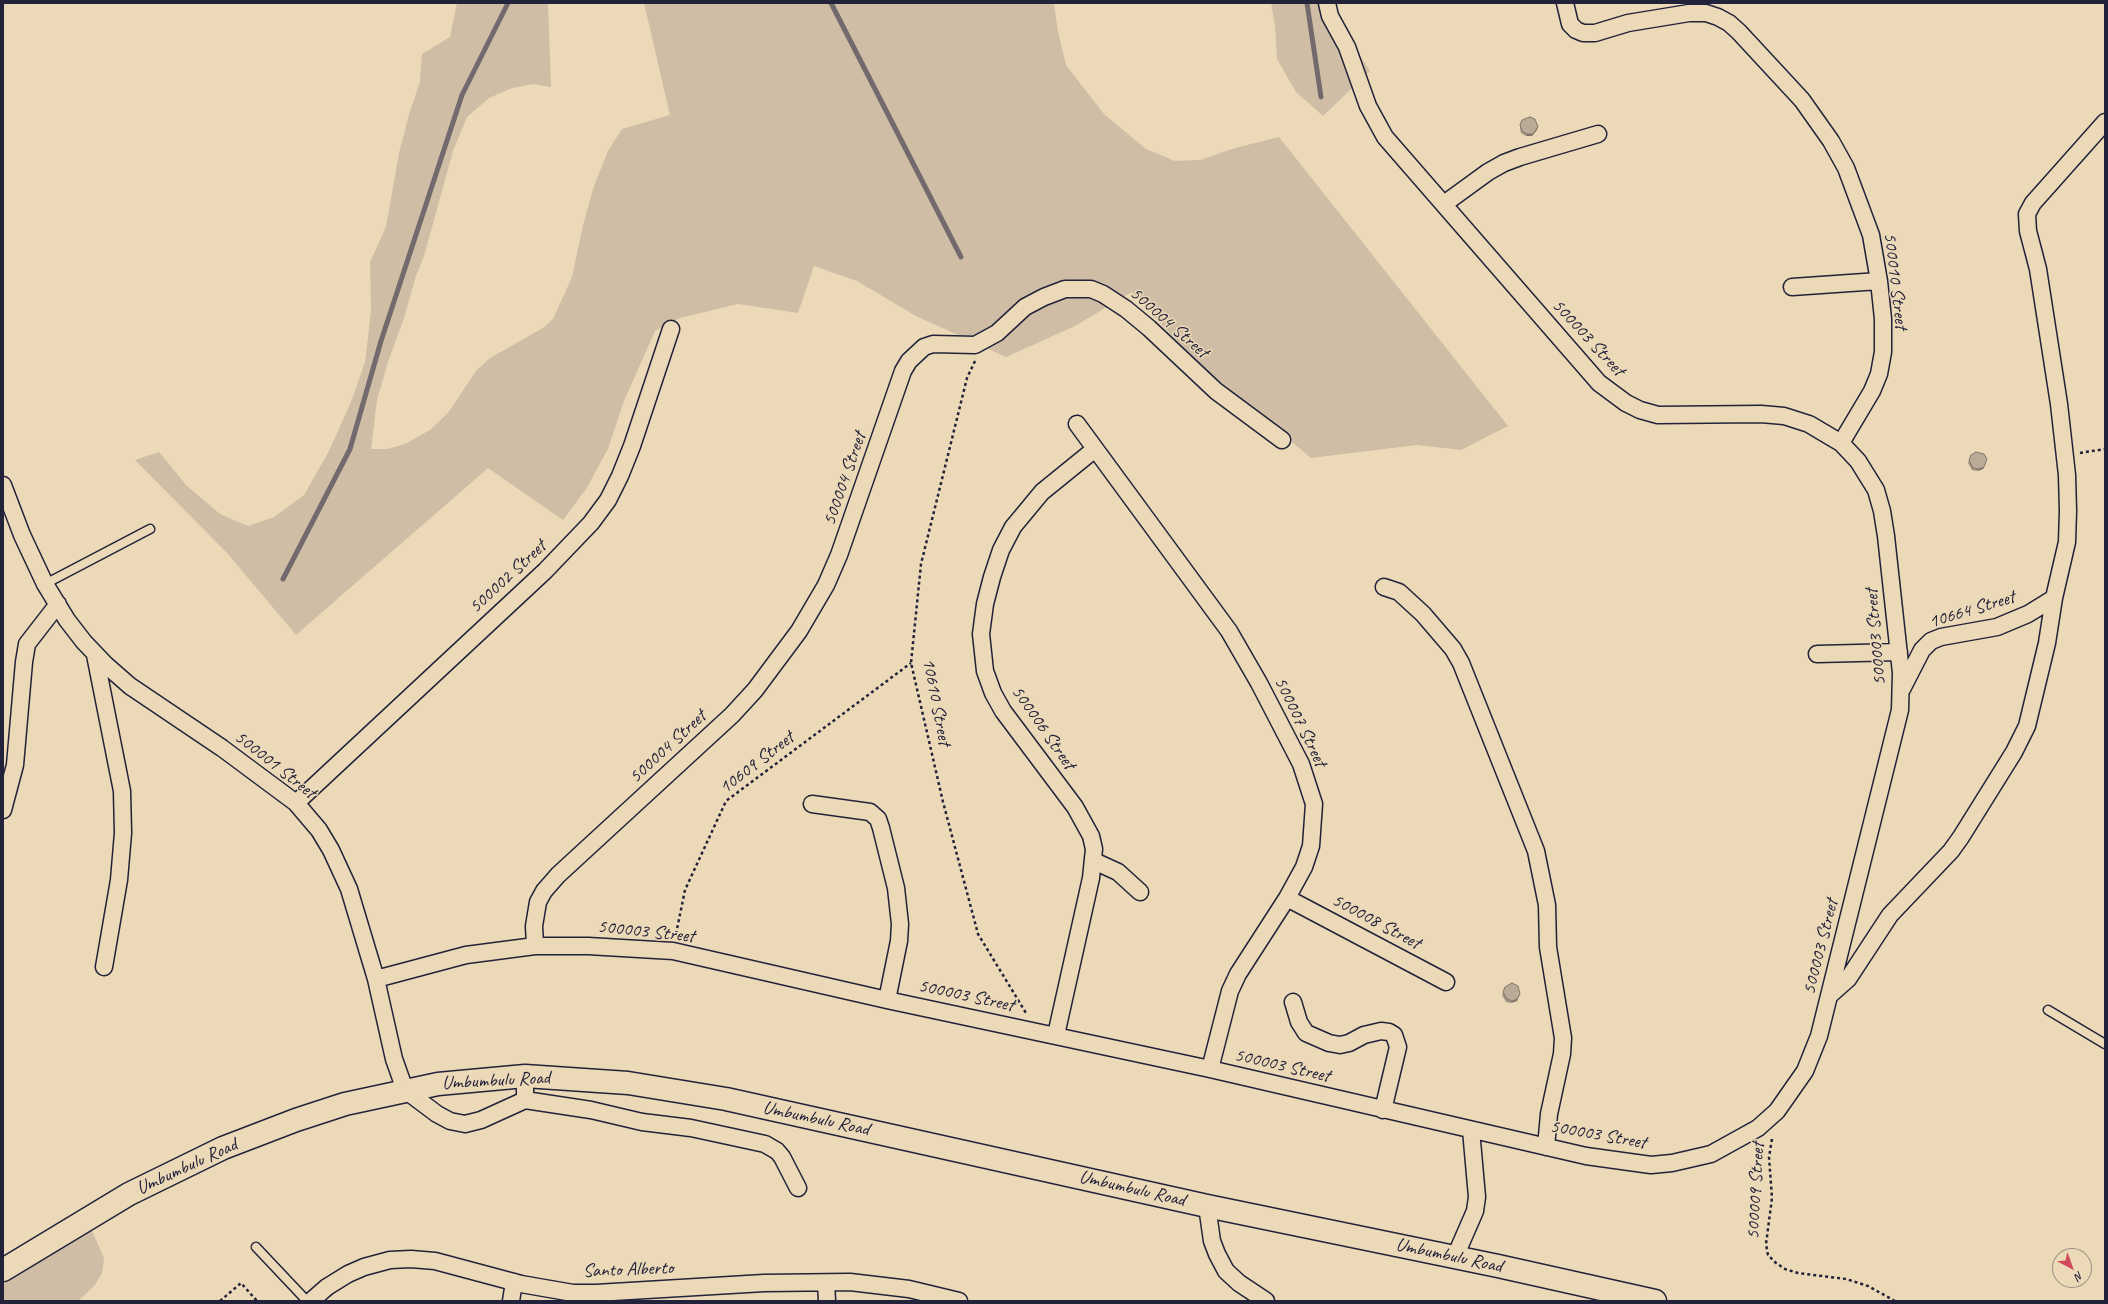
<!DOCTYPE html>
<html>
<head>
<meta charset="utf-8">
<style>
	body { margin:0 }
	#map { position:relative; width:2108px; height:1304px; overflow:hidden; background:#ecd9b7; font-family:Caveat,sans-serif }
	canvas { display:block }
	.frame { position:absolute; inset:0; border:4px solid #22223b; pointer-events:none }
	.north { position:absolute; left:2052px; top:1248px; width:40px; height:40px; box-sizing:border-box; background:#ecd9b7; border:1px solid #9b9085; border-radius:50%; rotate:139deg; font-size:11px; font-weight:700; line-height:16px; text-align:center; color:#22223b }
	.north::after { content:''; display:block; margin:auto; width:14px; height:18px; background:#d1495b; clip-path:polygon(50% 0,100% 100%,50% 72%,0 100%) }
</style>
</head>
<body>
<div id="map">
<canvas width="2108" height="1304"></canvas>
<div class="frame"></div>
<div class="north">N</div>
</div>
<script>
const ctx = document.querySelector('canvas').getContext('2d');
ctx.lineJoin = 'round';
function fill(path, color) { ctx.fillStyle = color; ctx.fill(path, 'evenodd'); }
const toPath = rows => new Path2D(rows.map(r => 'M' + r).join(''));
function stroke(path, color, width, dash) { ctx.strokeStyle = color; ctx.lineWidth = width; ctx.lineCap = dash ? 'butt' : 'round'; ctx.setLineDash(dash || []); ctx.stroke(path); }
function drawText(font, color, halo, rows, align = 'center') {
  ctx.font = font + ' Caveat,sans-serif'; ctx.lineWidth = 3; ctx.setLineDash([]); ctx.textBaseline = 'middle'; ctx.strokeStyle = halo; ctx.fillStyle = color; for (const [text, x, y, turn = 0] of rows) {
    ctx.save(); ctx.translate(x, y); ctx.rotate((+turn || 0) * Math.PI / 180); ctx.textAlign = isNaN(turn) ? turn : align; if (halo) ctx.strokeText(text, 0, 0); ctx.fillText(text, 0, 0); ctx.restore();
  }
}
const green = toPath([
	[457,3,548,3,551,87,533,84,512,88,489,98,467,117,453,151,424,256,416,276,404,318,388,362,377,400,371,449,387,449,405,444,430,430,448,413,476,371,490,358,543,328,553,319,572,277,583,225,594,186,608,151,622,129,670,115,644,3,1054,3,1058,32,1066,65,1104,114,1146,149,1175,161,1200,160,1235,148,1279,137,1508,426,1461,450,1417,445,1311,458,1193,359,1132,292,1075,326,1006,357,916,316,857,281,814,266,798,313,738,304,680,318,655,331,624,401,608,449,586,489,563,520,488,468,296,635,228,554,135,460,159,452,187,486,220,514,248,526,274,517,304,495,329,451,351,402,365,362,371,311,370,262,386,227,399,153,410,111,420,82,422,54,450,37],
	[1271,3,1332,3,1349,39,1370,71,1323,116,1296,92,1277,59,1275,26],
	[81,1230,92,1231,104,1258,102,1273,95,1285,78,1301,3,1301,3,1277]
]);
const stream = toPath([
	[831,3,961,257],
	[1307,3,1321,97],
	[283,579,350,449,381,341,462,95,508,3]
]);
const path = toPath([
	[975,361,967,378,921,564,911,663,943,802,978,934,1026,1013],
	[2080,453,2105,449],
	[676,934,685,890,726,801,911,663],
	[1772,1139,1769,1157,1772,1198,1766,1244,1768,1255,1776,1263,1785,1269,1798,1273,1846,1279,1868,1286,1895,1301],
	[220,1301,241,1283,257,1301]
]);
const service = toPath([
	[45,584,150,529],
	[2048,1010,2105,1044],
	[256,1247,307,1301]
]);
const minor = toPath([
	[1565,3,1570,24,1576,30,1583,33,1595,33,1628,23,1689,13,1706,13,1718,17,1729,23,1739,32,1802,100,1831,141,1846,168,1871,235,1879,281,1883,319,1883,352,1879,374,1872,391,1841,443],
	[1444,204,1488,172,1504,163,1520,157,1598,134],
	[1792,287,1879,281],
	[1077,424,1229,631,1259,683,1301,764,1314,804,1311,846,1304,867,1287,898,1238,974,1230,991,1210,1069],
	[3,485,22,535,45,584,67,620,84,642,106,665,130,686,222,748,296,803,319,830,331,850,349,889,376,979,394,1059,405,1090,437,1114,450,1121,465,1124,481,1120,525,1100],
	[1384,587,1399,592,1423,614,1453,649,1461,663,1536,851,1547,905,1548,947,1563,1038,1562,1054,1549,1114,1546,1147],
	[1817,654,1899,652],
	[95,655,122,791,123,833,119,880,104,967],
	[1902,689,1922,650,1931,641,1941,637,1997,627,2028,614,2054,598],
	[296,803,545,571,591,523,608,500,620,476,632,446,671,329],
	[812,804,870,812,878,819,881,828,896,888,900,924,899,941,887,1000],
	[3,810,15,765,24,662,27,644,58,604],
	[1094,861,1118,872,1140,892],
	[1287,898,1446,982],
	[535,946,534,926,538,902,544,891,558,875,732,715,755,690,799,631,826,585,839,555,903,371,909,361,924,347,933,344,975,345,997,333,1025,307,1044,297,1065,289,1091,289,1103,294,1126,309,1149,328,1216,391,1282,440],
	[376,979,466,955,535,946,588,946,673,951,887,1000,1210,1069,1586,1156,1651,1165,1672,1163,1711,1154,1758,1128,1777,1111,1805,1071,1819,1036,1900,710,1901,673,1886,536,1882,511,1876,490,1858,461,1841,443,1809,424,1784,416,1761,414,1658,415,1640,410,1626,403,1599,383,1385,137,1368,106,1347,47,1330,16,1327,3],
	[1830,995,1848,979,1890,915,1951,851,1961,837,2014,752,2027,726,2047,643,2054,598,2067,542,2068,511,2067,475,2059,404,2038,269,2028,231,2027,214,2033,203,2105,122],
	[1293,1002,1299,1022,1306,1033,1329,1043,1340,1045,1349,1043,1364,1035,1381,1031,1389,1032,1394,1035,1398,1047,1383,1110],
	[1056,1035,1091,878,1094,849,1091,836,1075,807,1003,711,993,693,985,671,981,634,985,604,992,577,1001,550,1013,527,1042,492,1095,449],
	[525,1076,525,1100,591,1110,642,1122,691,1128,765,1144,777,1151,782,1157,798,1188],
	[1207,1206,1212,1241,1217,1254,1226,1271,1239,1283,1266,1301],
	[1455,1257,1475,1211,1477,1197,1471,1130],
	[826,1283,827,1301],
	[311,1301,327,1287,348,1274,364,1267,390,1260,411,1259,435,1261,521,1284,573,1293,596,1293,764,1283,850,1282,909,1289,959,1301],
	[511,1301,514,1282]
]);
const secondary = toPath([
	[3,1270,129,1194,223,1148,296,1120,345,1104,438,1084,525,1076,628,1083,726,1099,1207,1206,1498,1266,1655,1301]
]);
const wall = toPath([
	[1522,120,1537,130,1532,136,1526,136,1521,133,1520,128],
	[1971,455,1987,459,1983,469,1978,471,1972,470,1968,463],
	[1505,987,1519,996,1517,1001,1511,1003,1506,1002,1502,995]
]);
const shadedWall = toPath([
	[1538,127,1537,130,1532,136,1526,136,1527,134],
	[1984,467,1983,469,1978,471,1979,469],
	[1520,994,1517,1001,1511,1003,1512,1001]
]);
const building = toPath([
	[1530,117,1535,119,1538,127,1533,134,1527,134,1522,131,1520,125,1522,120,1530,117],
	[1976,452,1984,454,1987,459,1984,467,1979,469,1973,468,1969,460,1971,455,1976,452],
	[1512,983,1518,986,1520,994,1517,999,1512,1001,1507,999,1503,992,1505,987,1512,983]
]);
const streetNames = [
	["500010 Street",1895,281,83],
	["500004 Street",1169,323,41],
	["500003 Street",1588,338,47],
	["500004 Street",845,479,-71],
	["500002 Street",508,577,-43],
	["10664 Street",1972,610,-17],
	["500003 Street",1876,637,-95],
	["10610 Street",936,702,79],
	["500007 Street",1300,722,64],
	["500006 Street",1043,728,55],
	["500004 Street",668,747,-43],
	["10609 Street",757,763,-38],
	["500001 Street",275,765,38],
	["500008 Street",1376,922,28],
	["500003 Street",646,932,6],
	["500003 Street",1821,947,-76],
	["500003 Street",966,996,12],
	["500003 Street",1282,1066,13],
	["Umbumbulu Road",496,1081,-3],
	["Umbumbulu Road",816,1119,12],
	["500003 Street",1598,1135,10],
	["Umbumbulu Road",187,1167,-25],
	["Umbumbulu Road",1132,1189,13],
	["500009 Street",1756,1191,-87],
	["Umbumbulu Road",1449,1256,12],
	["Santo Alberto",628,1270,-2]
];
fill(green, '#cfbea5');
stroke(stream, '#726a6c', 5);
stroke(service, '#22223b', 11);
stroke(minor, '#22223b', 19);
stroke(secondary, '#22223b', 25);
stroke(path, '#22223b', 2.5, [3, 3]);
stroke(service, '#ecd9b7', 8);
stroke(minor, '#ecd9b7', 16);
stroke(secondary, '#ecd9b7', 22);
fill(wall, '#a09383');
fill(shadedWall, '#82786a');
fill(building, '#baab98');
stroke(building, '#82786a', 1);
drawText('19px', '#22223b', '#ecd9b7', streetNames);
</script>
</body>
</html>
